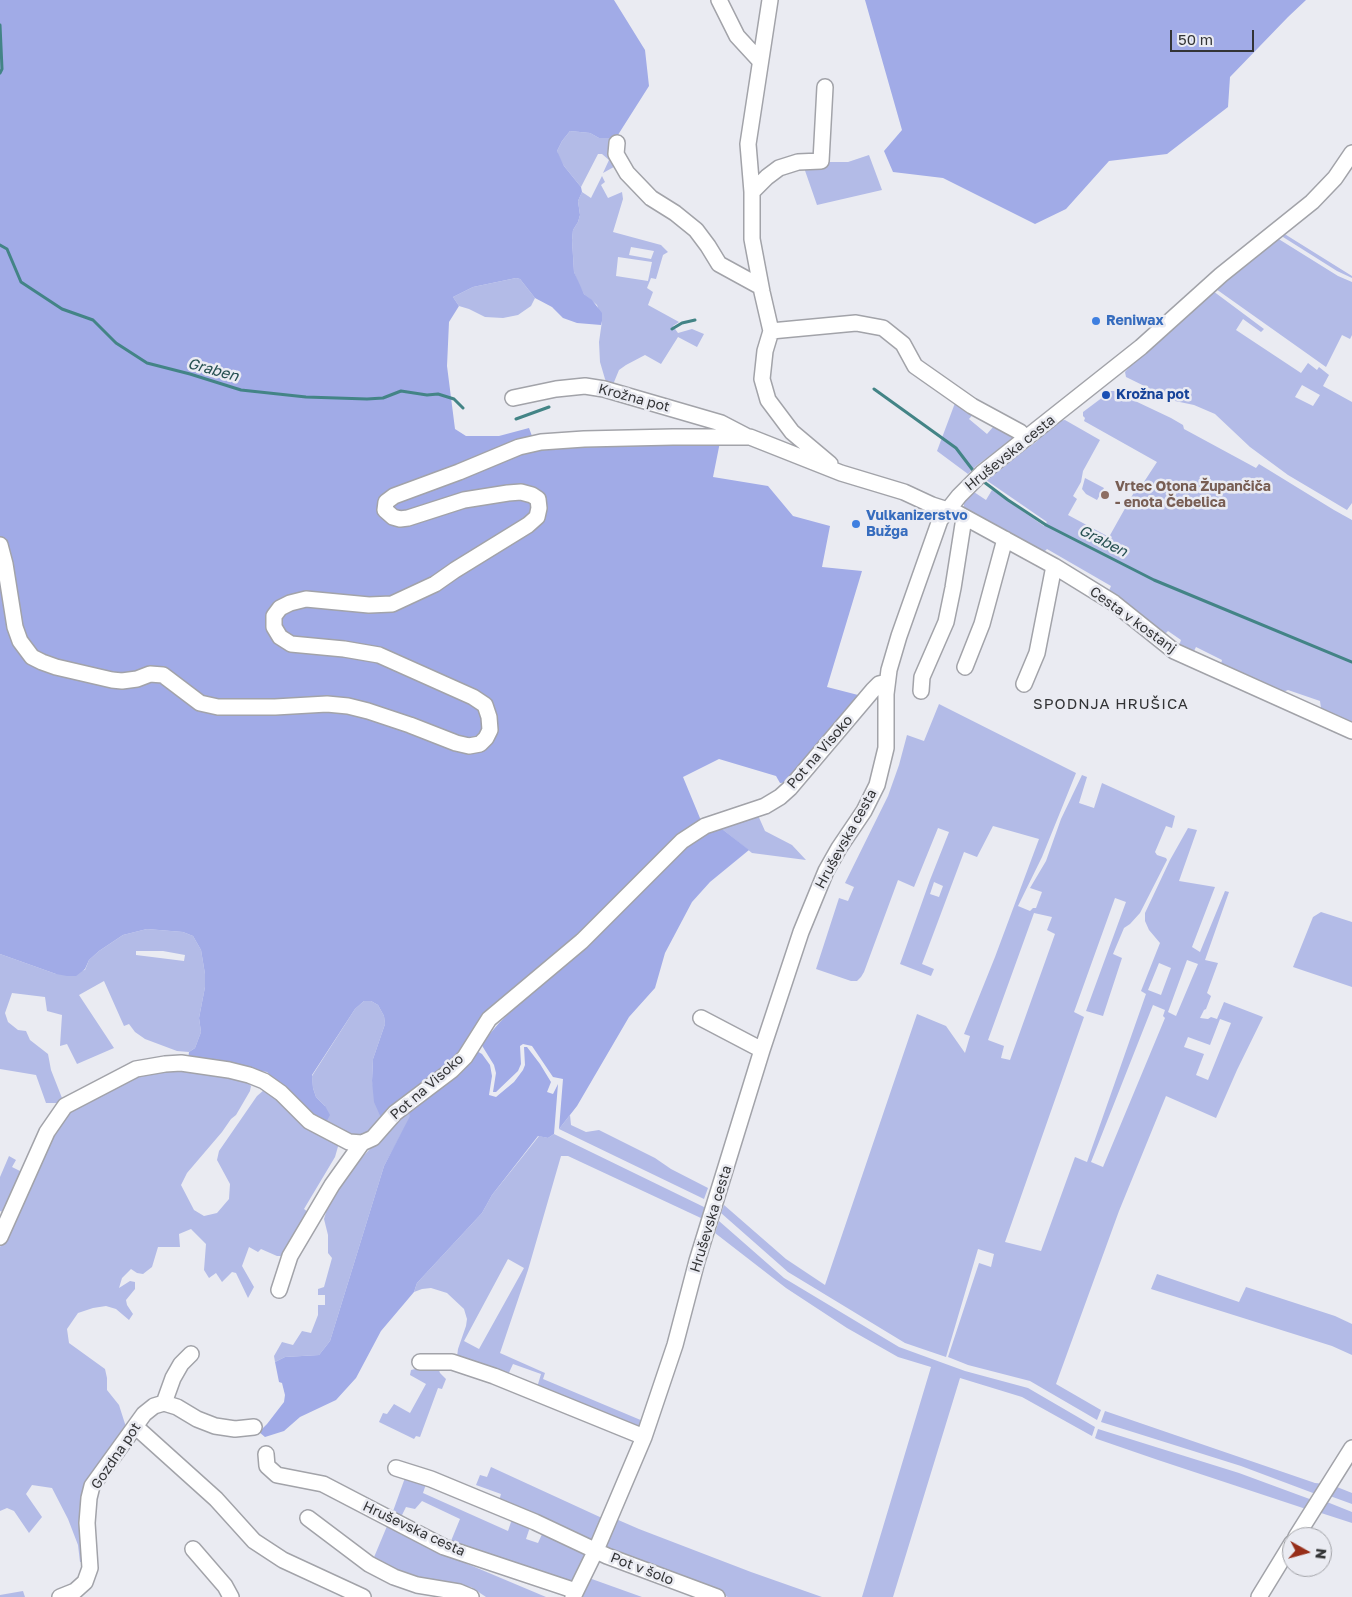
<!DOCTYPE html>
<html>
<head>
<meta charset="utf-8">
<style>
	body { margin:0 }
	#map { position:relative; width:1352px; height:1597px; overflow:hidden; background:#eaebf2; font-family:"Golos Text",sans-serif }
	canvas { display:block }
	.north { position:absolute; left:1282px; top:1527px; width:50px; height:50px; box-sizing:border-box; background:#eaebf2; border:1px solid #a1a2a7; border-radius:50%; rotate:97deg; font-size:14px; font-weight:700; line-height:20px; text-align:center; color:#333436 }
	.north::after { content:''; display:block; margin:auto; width:18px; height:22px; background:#972e19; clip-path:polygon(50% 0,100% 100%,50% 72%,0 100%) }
	.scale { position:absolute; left:1170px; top:30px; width:84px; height:22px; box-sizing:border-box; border:2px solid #333436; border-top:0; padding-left:6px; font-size:15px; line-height:18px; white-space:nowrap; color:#333436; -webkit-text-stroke:4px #eaebf2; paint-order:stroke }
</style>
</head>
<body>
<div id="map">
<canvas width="1352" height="1597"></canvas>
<div class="north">N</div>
<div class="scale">50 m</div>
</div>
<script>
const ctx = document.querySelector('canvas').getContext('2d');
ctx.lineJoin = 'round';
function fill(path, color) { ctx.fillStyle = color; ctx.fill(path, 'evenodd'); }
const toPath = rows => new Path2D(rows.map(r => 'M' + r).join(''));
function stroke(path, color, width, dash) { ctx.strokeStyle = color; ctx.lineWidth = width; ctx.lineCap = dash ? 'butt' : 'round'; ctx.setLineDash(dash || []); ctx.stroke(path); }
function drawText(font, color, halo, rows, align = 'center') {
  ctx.font = font + ' "Golos Text",sans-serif'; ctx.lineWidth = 5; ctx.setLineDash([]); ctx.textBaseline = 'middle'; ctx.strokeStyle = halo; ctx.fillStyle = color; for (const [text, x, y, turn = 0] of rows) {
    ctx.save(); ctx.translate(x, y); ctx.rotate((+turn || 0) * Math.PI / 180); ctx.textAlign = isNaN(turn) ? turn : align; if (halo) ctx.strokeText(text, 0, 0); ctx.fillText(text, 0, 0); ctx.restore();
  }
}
const green = toPath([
	[570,131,590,133,599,138,616,138,621,163,603,173,609,160,602,154,598,154,581,187,564,166,558,155,557,151,562,141],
	[869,155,882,190,817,205,802,162,848,162],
	[602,176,605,182,601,185,608,198,622,192,623,199,613,232,661,245,668,252,663,255,656,279,651,278,647,288,653,292,648,305,679,322,673,326,678,333,692,329,704,334,697,347,678,337,661,364,645,355,626,365,619,370,612,387,608,385,605,379,600,362,599,342,602,321,597,305,584,294,578,283,574,272,572,240,573,230,578,222,580,215,578,201,582,192,591,198],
	[631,247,654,251,651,259,629,255],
	[618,257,652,262,648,281,616,276],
	[1283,233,1352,276,1352,278,1337,271,1283,237],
	[1277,238,1338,276,1352,282,1352,335,1350,339,1342,335,1326,367,1216,289],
	[516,278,520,279,535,298,531,306,518,315,503,318,485,317,469,309,459,306,453,297,473,287],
	[1213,291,1264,329,1261,332,1243,319,1236,330,1301,373,1308,363,1317,370,1319,367,1329,375,1323,386,1352,402,1352,503,1347,510,1288,475,1250,447,1215,414,1194,405,1175,401,1126,377,1125,372,1130,366,1152,348],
	[1302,385,1320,395,1313,406,1295,397],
	[1111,391,1114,391,1171,418,1183,425,1184,429,1256,468,1259,464,1334,510,1352,520,1352,724,1321,708,1320,701,1288,690,1283,692,1220,668,1222,660,1196,647,1192,655,1179,646,1181,640,1168,631,1164,635,1108,593,1111,586,1047,549,1043,553,964,509,964,499,971,490,986,500,992,490,1044,526,1047,522,986,480,988,478,987,476,1036,442,1057,421,1065,420,1100,440,1083,471,1081,482,1073,496,1077,499,1068,515,1109,537,1137,487,1140,488,1157,462,1084,421,1085,418,1083,416,1083,412],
	[958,395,1015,437,976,466,968,474,937,451],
	[974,413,993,427,987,434,969,419],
	[1085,478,1104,488,1097,500,1086,494,1082,489],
	[939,704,1076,773,1042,857,1018,906,1030,911,1033,908,1036,908,1042,892,1030,888,1046,861,1061,819,1082,775,1087,777,1079,803,1094,808,1102,783,1175,816,1172,828,1166,826,1155,852,1157,855,1166,858,1167,860,1140,913,1130,924,1124,928,1113,954,1122,958,1103,1016,1086,1011,1126,902,1115,898,1074,1012,1084,1017,1005,1242,1041,1251,1075,1157,1087,1162,1146,994,1141,991,1160,943,1149,930,1145,921,1145,913,1170,860,1188,828,1197,830,1179,881,1215,887,1192,947,1200,952,1225,891,1229,892,1205,960,1218,963,1207,993,1211,996,1206,1009,1204,1010,1200,1018,1208,1019,1211,1017,1217,1019,1224,1002,1263,1017,1237,1070,1216,1118,1166,1096,1119,1211,1056,1384,1101,1410,1097,1420,1030,1381,968,1365,948,1357,979,1263,991,1267,994,1254,978,1249,946,1357,905,1343,788,1272,721,1213,724,1205,786,1259,825,1285,917,1014,946,1026,965,1053,970,1036,964,1034,995,957,1039,839,993,826,977,857,964,852,922,964,934,969,931,976,900,964,930,880,949,832,938,828,914,887,898,880,864,972,861,977,857,981,851,981,816,969,839,898,848,901,854,887,845,883,888,796,899,765,907,735,924,741],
	[934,882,943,886,939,897,930,894],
	[1034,913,1052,917,1047,930,1055,934,1010,1060,1001,1058,1004,1046,988,1040],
	[1187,960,1198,964,1176,1016,1168,1012],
	[1159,963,1171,968,1161,995,1148,990],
	[1153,1005,1165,1010,1163,1016,1165,1018,1103,1167,1091,1162],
	[1220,1019,1231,1023,1208,1080,1196,1075,1204,1054,1184,1047,1188,1037,1210,1045],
	[757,813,765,831,792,845,806,860,752,853,717,825],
	[1321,912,1352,922,1352,987,1293,967,1313,917],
	[147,929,183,932,193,936,201,950,205,974,205,987,199,1018,201,1032,195,1048,189,1052,177,1051,145,1039,135,1032,129,1024,124,1026,104,981,79,995,114,1048,77,1064,67,1044,60,1046,62,1015,47,1011,45,997,12,993,5,1013,8,1022,18,1030,26,1031,30,1040,48,1054,51,1070,62,1098,58,1103,46,1103,36,1075,0,1069,0,954,56,974,85,970,89,960,99,951,123,935],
	[136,951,163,951,185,955,184,961,136,955],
	[364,1001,371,1001,378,1005,384,1016,385,1024,373,1059,372,1081,382,1120,360,1140,324,1126,325,1106,316,1097,313,1088,312,1076,355,1009],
	[164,1067,245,1079,251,1086,250,1091,236,1115,231,1119,222,1132,187,1173,181,1185,194,1210,204,1216,217,1213,229,1199,230,1184,217,1160,219,1151,257,1096,264,1090,339,1143,335,1157,304,1209,313,1216,287,1256,277,1256,261,1249,258,1252,249,1247,242,1266,254,1287,248,1298,236,1273,232,1272,222,1282,216,1273,209,1278,204,1270,206,1244,191,1229,179,1234,180,1247,158,1247,152,1267,143,1274,137,1273,131,1269,122,1278,119,1288,130,1281,135,1282,135,1289,126,1300,127,1305,133,1314,129,1320,116,1309,106,1306,93,1308,78,1313,67,1329,69,1343,105,1369,107,1378,107,1390,119,1405,126,1427,92,1481,87,1562,80,1562,78,1545,68,1519,52,1488,32,1485,26,1494,42,1517,29,1533,14,1511,7,1508,0,1511,0,1247,46,1143,67,1114,131,1074],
	[407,1108,411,1116,384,1166,330,1341,319,1355,285,1357,275,1362,274,1356,282,1342,293,1345,302,1331,311,1333,318,1315,318,1305,325,1305,325,1295,318,1295,318,1289,324,1287,332,1258,328,1253,328,1235,324,1219,329,1202,349,1172],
	[570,1115,571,1125,586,1132,599,1130,655,1158,671,1169,708,1188,704,1199,559,1129],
	[554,1134,706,1208,703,1219,568,1156,561,1156,528,1270,500,1353,545,1373,543,1379,643,1421,640,1427,536,1391,541,1374,513,1364,507,1377,457,1357,458,1349,466,1326,467,1319,464,1309,447,1293,431,1288,422,1289,414,1292,417,1283,482,1213,492,1195,539,1136,548,1138],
	[508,1259,524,1268,479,1349,464,1341],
	[9,1156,16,1160,12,1167,24,1173,6,1213,0,1211,0,1177],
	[719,1221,784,1278,899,1347,965,1371,1028,1388,1095,1427,1092,1436,1022,1397,960,1378,893,1597,862,1597,931,1367,898,1357,847,1328,786,1288,715,1233],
	[1157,1274,1239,1302,1246,1287,1335,1316,1352,1324,1352,1355,1332,1346,1151,1289],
	[432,1365,437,1365,440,1373,446,1379,442,1389,438,1388,420,1437,416,1436,414,1439,379,1422,383,1413,387,1414,394,1404,410,1413,426,1384,410,1375,411,1370],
	[1105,1411,1315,1483,1325,1484,1315,1493,1313,1493,1241,1466,1101,1422],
	[1098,1429,1239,1473,1315,1501,1309,1510,1158,1460,1097,1439,1095,1438],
	[491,1467,602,1518,591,1543,499,1501,501,1494,476,1485,480,1475,487,1477],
	[406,1475,427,1481,423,1493,508,1531,513,1516,531,1524,526,1539,538,1543,543,1532,585,1549,587,1555,574,1583,463,1548,451,1541,460,1519,422,1501,415,1509,406,1507,401,1517,392,1514],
	[1332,1485,1352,1493,1352,1504,1330,1496],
	[1327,1502,1352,1512,1352,1523,1318,1512],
	[390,1519,451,1557,546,1597,486,1597,471,1587,418,1581,372,1562],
	[616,1519,639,1529,751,1572,822,1597,728,1597,635,1563,607,1550,604,1545],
	[589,1578,642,1597,581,1597],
	[23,1591,25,1597,0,1597,0,1595]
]);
const forest = toPath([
	[0,0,614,0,645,50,649,86,616,138,599,138,590,133,570,131,562,141,557,151,564,166,581,187,582,192,578,201,580,215,578,222,573,230,572,240,574,272,584,294,592,300,602,313,602,321,601,325,577,323,563,318,552,307,535,298,520,279,516,278,473,287,453,297,459,306,449,322,447,366,455,429,466,436,499,436,529,428,532,436,516,442,529,445,720,442,713,477,768,486,793,516,830,526,822,567,862,571,827,687,862,696,790,782,780,783,776,776,719,759,683,777,702,823,441,1071,382,1120,374,1102,372,1081,373,1059,385,1024,384,1016,378,1005,371,1001,364,1001,355,1009,312,1075,313,1088,316,1097,325,1106,330,1115,324,1126,279,1085,267,1072,188,1060,189,1052,195,1048,201,1032,199,1018,205,987,205,974,201,950,193,936,183,932,147,929,123,935,99,951,89,960,85,969,76,976,67,976,56,974,0,954],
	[865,0,1306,0,1288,17,1230,77,1228,107,1167,154,1109,161,1066,209,1035,224,943,178,893,172,884,151,902,130],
	[717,825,749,850,710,882,692,902,665,953,655,988,629,1017,577,1106,559,1129,563,1079,553,1077,532,1046,523,1044,520,1046,521,1064,518,1071,496,1092,493,1092,496,1073,494,1065,481,1044,500,1022,522,1001,688,846,701,838,700,832],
	[524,1047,527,1047,540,1064,551,1082,547,1092,553,1094,558,1084,554,1134,548,1138,538,1136,492,1195,482,1213,417,1283,414,1292,381,1331,356,1378,336,1400,300,1417,284,1431,265,1437,259,1432,267,1424,284,1402,285,1395,282,1383,279,1382,275,1362,285,1357,319,1355,330,1341,384,1166,410,1116,407,1108,475,1050,482,1054,490,1065,492,1076,489,1095,496,1097,514,1082,523,1070,525,1065]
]);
const stream = toPath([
	[0,25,2,69,0,73],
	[0,245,7,249,21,282,62,309,93,320,116,343,147,363,190,374,241,390,306,397,367,399,383,398,401,391,427,395,438,394,454,399,463,408],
	[672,329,682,323,695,320],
	[874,389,956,448,975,473],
	[516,419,549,407],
	[980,479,1008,500,1046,525,1154,580,1352,662]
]);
const minor = toPath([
	[719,0,737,36,760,61],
	[770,0,748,144,752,192,752,239,762,292,771,331],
	[617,143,616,154,627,173,651,198,675,213,696,230,708,246,719,264,761,287],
	[752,192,767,177,779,168,798,162,821,161,825,87],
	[513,398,556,389,585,386,604,389,721,423,746,436],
	[830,464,792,432,768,400,762,379,765,351,771,331,856,323,883,328,903,344,915,366,972,406,1020,432,1026,438],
	[0,545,5,564,15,627,20,641,32,657,42,662,56,667,112,680,122,681,137,679,150,674,163,675,200,703,218,707,275,707,327,704,348,706,368,711,410,725,456,743,469,746,480,744,486,738,490,730,489,717,485,705,473,697,379,655,344,649,291,644,280,637,274,627,274,616,280,608,290,603,306,599,369,605,392,604,435,584,455,570,528,525,537,517,539,508,538,499,532,495,521,492,508,493,464,500,408,518,400,519,393,517,385,510,386,502,394,496,459,472,519,447,541,442,584,439,673,437,750,437,841,473,904,492,932,505,957,513,1054,566,1114,603,1174,651,1352,731],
	[965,667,982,624,1005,539],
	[1024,684,1037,653,1054,566],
	[921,691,922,677,946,622,953,588,964,518],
	[701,1018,762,1050],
	[0,1237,47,1132,65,1106,136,1069,165,1064,181,1063,229,1070,249,1075,264,1081,281,1093,309,1121,349,1142,362,1143,373,1138,395,1113,452,1070,465,1057,489,1019,582,941,682,841,705,826,765,806,780,797,790,788,873,690,879,684,887,682],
	[279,1290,290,1256,332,1185,362,1143],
	[420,1362,452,1362,494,1376,644,1437],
	[164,1403,173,1378,181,1364,191,1354],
	[136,1427,216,1499,254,1541,283,1560,363,1597],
	[266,1454,267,1466,277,1475,323,1484,444,1547,576,1591],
	[396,1468,431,1479,535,1522,607,1556,717,1597],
	[308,1518,369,1564,394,1577,417,1585,459,1592,471,1597],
	[1296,1537,1352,1448],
	[193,1549,225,1586,231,1597],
	[60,1597,75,1591,85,1582,90,1568,87,1523,89,1498,92,1486,144,1414,154,1406,164,1403,177,1407,197,1419,215,1426,235,1429,254,1427],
	[573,1597,596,1550,644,1437,675,1345,697,1261,762,1050,801,932,826,871,839,848,864,811,877,785,886,748,886,694,889,670,899,636,940,520,959,496,982,473,1141,347,1221,275,1312,202,1335,178,1352,153],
	[1259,1597,1292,1543]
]);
const markers = [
	[1096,321,5,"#3f7fe0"],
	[1106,395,5,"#1a4fb4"],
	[1105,495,5,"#8d6e63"],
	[856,524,5,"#3f7fe0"]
];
const shopNames = [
	["Reniwax",1106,321],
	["Vulkanizerstvo",866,516],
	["Bužga",866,532]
];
const transitNames = [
	["Krožna pot",1116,395]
];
const streetNames = [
	["Krožna pot",634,398,15],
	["Hruševska cesta",1010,453,-39],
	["Cesta v kostanj",1133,620,36],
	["Pot na Visoko",820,752,-49],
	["Hruševska cesta",846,839,-61],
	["Pot na Visoko",427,1087,-41],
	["Hruševska cesta",711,1219,-73],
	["Gozdna pot",116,1456,-56],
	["Hruševska cesta",414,1529,25],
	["Pot v šolo",642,1569,21]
];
const educationNames = [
	["Vrtec Otona Župančiča",1115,487],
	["- enota Čebelica",1115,503]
];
const waterNames = [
	["Graben",213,370,15],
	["Graben",1103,541,27]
];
const neighbourhoodNames = [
	["SPODNJA HRUŠICA",1111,704]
];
fill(green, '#b3bbe7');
fill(forest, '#a1abe7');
stroke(stream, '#438486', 3);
stroke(minor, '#a2a3a9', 18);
stroke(minor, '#fff', 15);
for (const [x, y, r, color] of markers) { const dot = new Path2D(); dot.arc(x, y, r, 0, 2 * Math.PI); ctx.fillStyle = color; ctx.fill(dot); stroke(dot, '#eaebf2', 2); }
drawText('bold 14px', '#366cbe', '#eaebf2', shopNames, 'left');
drawText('bold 14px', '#164399', '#eaebf2', transitNames, 'left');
drawText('14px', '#333436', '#eaebf2', streetNames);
drawText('bold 14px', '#785e54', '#eaebf2', educationNames, 'left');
drawText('italic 15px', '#265051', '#eaebf2', waterNames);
ctx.letterSpacing = '1px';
drawText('15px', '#333436', '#eaebf2', neighbourhoodNames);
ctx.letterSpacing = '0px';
</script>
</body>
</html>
